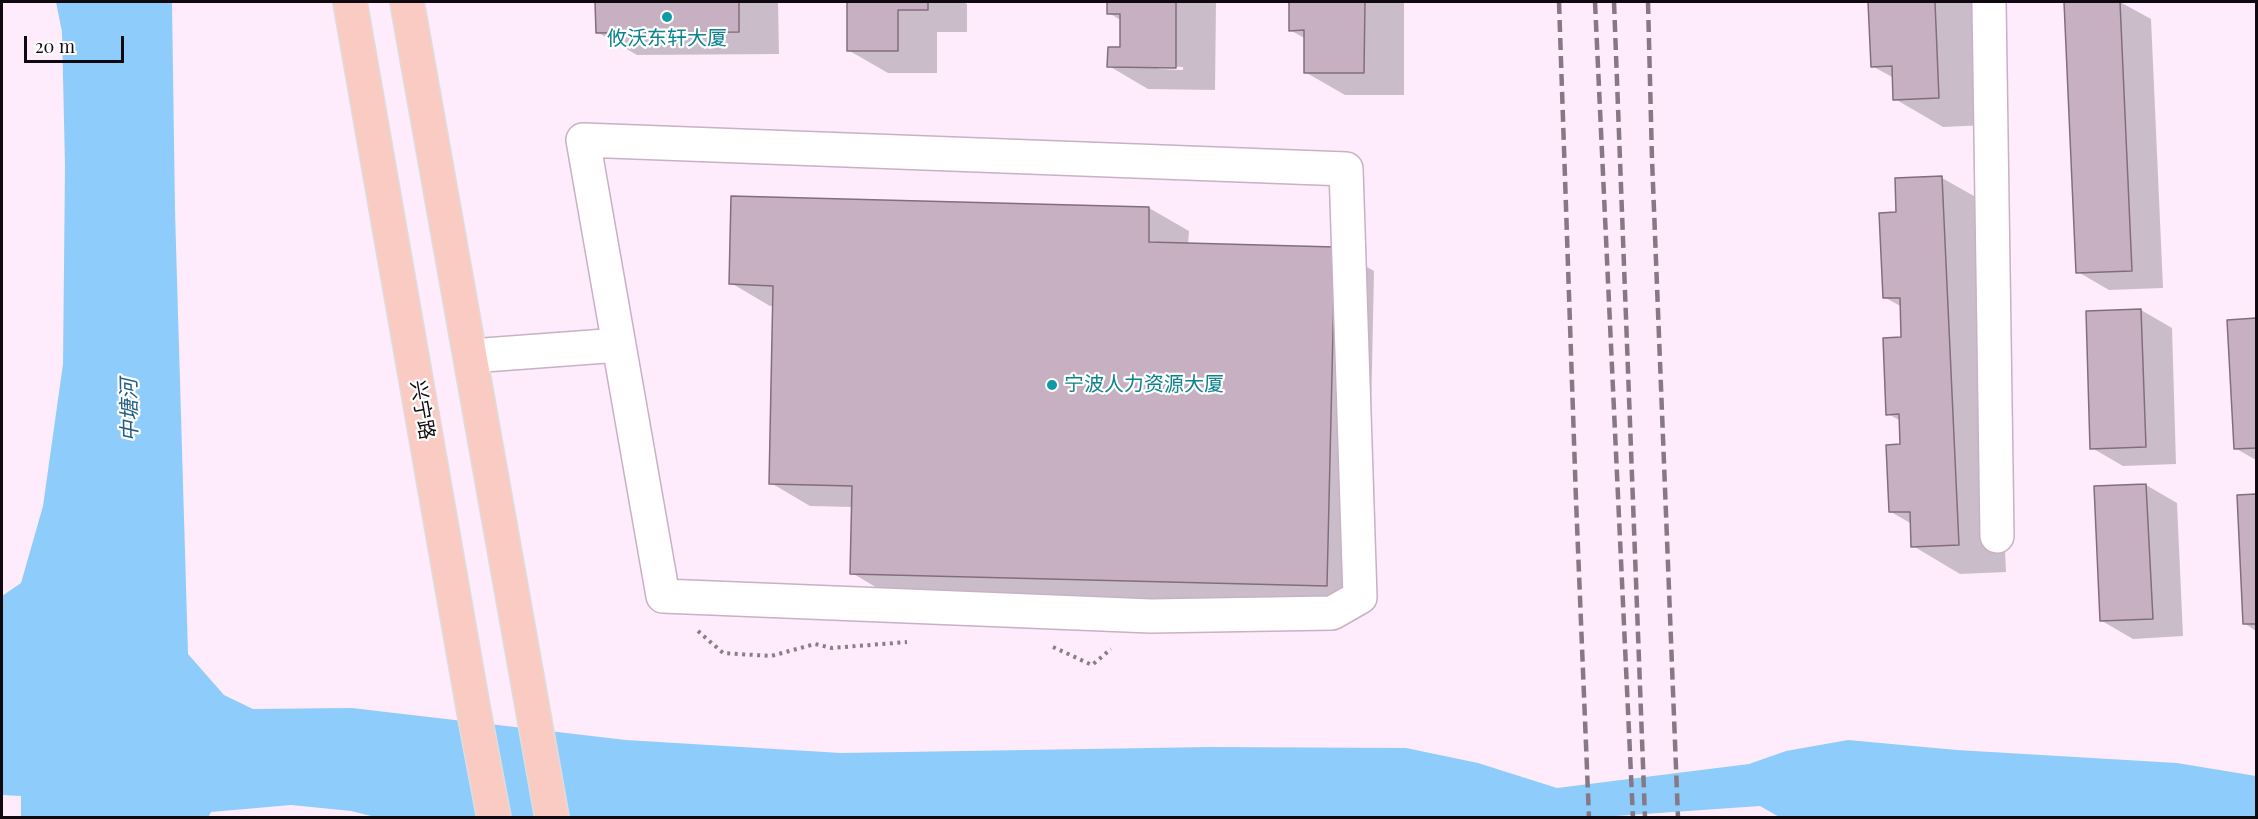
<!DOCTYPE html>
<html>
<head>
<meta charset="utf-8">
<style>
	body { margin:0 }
	#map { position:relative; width:2258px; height:819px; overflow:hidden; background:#feecfc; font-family:"Playfair Display",serif }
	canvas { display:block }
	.frame { position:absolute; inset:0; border:3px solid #100910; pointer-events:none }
	.scale { position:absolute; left:24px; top:36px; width:100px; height:27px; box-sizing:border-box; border:3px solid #100910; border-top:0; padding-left:8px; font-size:18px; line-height:21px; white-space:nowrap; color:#100910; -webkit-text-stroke:4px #fff; paint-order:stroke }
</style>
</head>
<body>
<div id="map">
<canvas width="2258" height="819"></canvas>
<div class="frame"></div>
<div class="scale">20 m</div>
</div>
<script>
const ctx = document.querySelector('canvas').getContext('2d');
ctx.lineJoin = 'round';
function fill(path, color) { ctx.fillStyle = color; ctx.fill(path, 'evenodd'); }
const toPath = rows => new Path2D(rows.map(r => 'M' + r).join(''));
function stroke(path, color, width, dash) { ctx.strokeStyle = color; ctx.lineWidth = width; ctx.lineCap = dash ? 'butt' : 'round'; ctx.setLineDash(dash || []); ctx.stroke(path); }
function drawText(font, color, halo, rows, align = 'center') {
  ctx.font = font + ' "Playfair Display","Noto Sans SC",serif'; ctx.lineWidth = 4.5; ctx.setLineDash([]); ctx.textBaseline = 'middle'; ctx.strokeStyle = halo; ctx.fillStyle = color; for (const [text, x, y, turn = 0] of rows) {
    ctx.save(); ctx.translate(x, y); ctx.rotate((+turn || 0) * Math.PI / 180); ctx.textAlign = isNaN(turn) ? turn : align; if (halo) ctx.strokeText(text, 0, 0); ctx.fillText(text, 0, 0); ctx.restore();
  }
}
const water = toPath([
	[56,2,172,2,175,211,188,654,224,695,253,709,352,708,626,740,841,753,1210,747,1406,748,1478,763,1557,788,1749,764,1786,751,1848,740,1957,750,2177,763,2256,776,2256,817,1781,818,1760,806,1587,818,379,818,351,811,291,805,211,812,208,818,21,817,21,796,2,795,2,596,21,583,43,506,63,364,65,166,62,32]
]);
const shadow = toPath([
	[597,2,778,2,779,54,637,55,597,32],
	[848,2,963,2,967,4,967,32,937,32,937,73,888,73,848,50],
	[1109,2,1216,2,1215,90,1148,89,1109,66,1122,49,1122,21,1109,13],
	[1159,66,1183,67,1183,70,1159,69],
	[1290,2,1404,2,1404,95,1345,95,1305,72,1306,39,1290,30],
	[1870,2,1981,2,1986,125,1943,127,1895,99,1894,78,1872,66],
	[2120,2,2151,19,2163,288,2109,290,2078,272,2066,3],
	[1942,178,1990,205,2006,572,1960,574,1913,546,1912,524,1891,512,1902,445,1901,421,1888,414,1903,338,1902,307,1884,297,1898,213],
	[733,198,1149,208,1189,231,1188,245,1335,249,1374,271,1367,608,891,596,852,573,853,507,810,506,771,483,774,306,770,306,731,283],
	[2141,310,2172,328,2176,464,2123,466,2092,448],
	[2256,320,2256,460,2235,448,2229,321],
	[2146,485,2177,503,2183,636,2133,639,2102,621],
	[2256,496,2256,631,2244,623,2239,497]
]);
const building = toPath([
	[595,2,739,2,739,32,596,33,595,2],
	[847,2,928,2,928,10,898,10,898,51,847,51,847,2],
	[1107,2,1176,2,1176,68,1107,67,1108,47,1120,47,1120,14,1107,14,1107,2],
	[1289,2,1365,2,1364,73,1304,73,1304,30,1289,31,1289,2],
	[1868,2,1935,2,1939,98,1893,100,1892,66,1871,67,1868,2],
	[2064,2,2120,2,2132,271,2076,273,2064,2],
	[1942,176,1959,545,1911,547,1910,512,1889,512,1886,445,1900,444,1899,414,1886,415,1883,338,1901,337,1900,298,1883,298,1879,213,1896,212,1895,178,1942,176],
	[731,196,1149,207,1149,242,1335,247,1327,586,850,574,852,486,769,484,773,286,729,284,731,196],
	[2141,309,2146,447,2090,449,2086,311,2141,309],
	[2256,318,2256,448,2234,449,2227,320,2256,318],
	[2146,484,2153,619,2100,621,2094,486,2146,484],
	[2256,494,2256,624,2243,624,2237,495,2256,494]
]);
const path = toPath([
	[698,631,723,653,771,656,815,644,832,648,907,642],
	[1053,647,1092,665,1111,649]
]);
const minor = toPath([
	[1989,2,1997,536],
	[583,140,1346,169,1360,597,1332,613,1151,616,663,596,583,140],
	[471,356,619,345]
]);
const major = toPath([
	[350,2,473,707,494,818],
	[407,2,552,818]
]);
const rail = toPath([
	[1559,2,1576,500,1589,818],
	[1595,2,1633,818],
	[1614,2,1645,818],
	[1648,2,1652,159,1678,818]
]);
const markers = [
	[667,17,6,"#0f9aa8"],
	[1052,385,6,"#0f9aa8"]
];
const cultureNames = [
	["攸沃东轩大厦",667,39],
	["宁波人力资源大厦",1064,385,"left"]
];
const streetNames = [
	["兴宁路",422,410,80]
];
const waterNames = [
	["中塘河",130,410,-91]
];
fill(water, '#8ecdfb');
fill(shadow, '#0003');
fill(building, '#c7b0c2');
stroke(building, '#836d7d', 1.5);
stroke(minor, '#c7b1c5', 36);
stroke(major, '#deddde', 36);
stroke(path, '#8a7d89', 4, [3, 4.5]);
stroke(minor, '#fff', 33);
stroke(major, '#facbc2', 33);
stroke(rail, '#867985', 4.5, [12, 6]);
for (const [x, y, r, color] of markers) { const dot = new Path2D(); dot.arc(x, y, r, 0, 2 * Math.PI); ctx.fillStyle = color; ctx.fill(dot); stroke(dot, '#fff', 2); }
drawText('20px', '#0d838f', '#fff', cultureNames);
drawText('20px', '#100910', '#fff', streetNames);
drawText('italic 21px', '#225d84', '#fff', waterNames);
</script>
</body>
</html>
